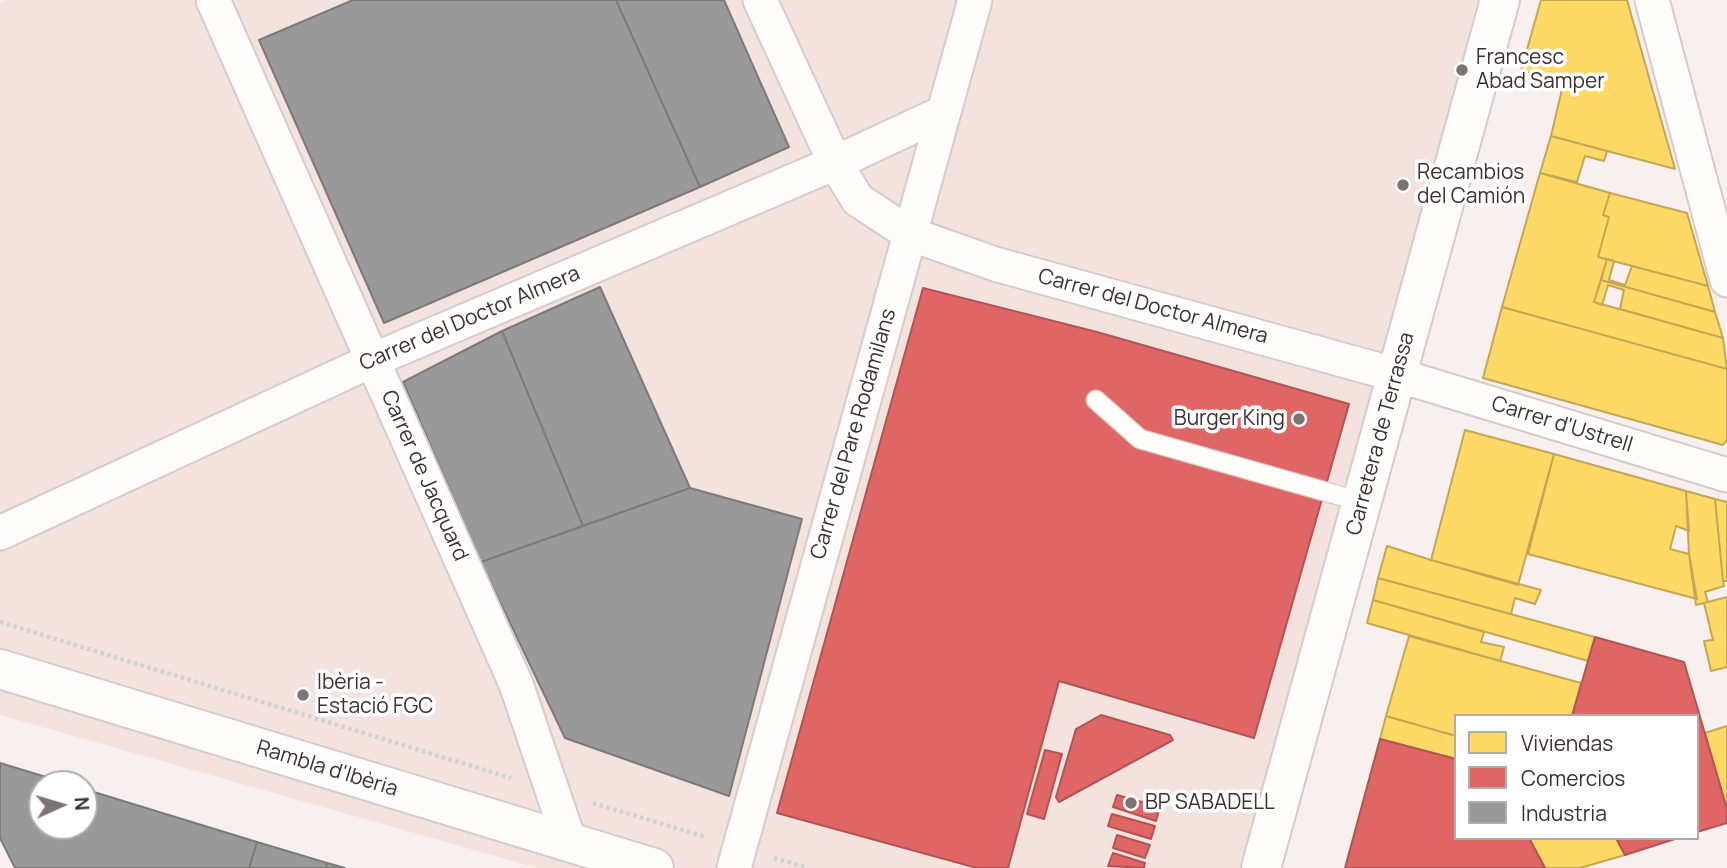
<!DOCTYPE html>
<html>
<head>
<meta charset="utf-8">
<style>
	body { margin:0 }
	#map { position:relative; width:1727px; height:868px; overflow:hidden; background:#f8f0ee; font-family:Manrope,sans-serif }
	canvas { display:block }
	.legend { position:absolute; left:1454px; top:714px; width:245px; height:126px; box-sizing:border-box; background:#fff; border:2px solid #b1acab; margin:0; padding:9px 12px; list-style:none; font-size:21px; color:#3c302d }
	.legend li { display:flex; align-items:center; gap:14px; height:35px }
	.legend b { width:35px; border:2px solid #b1acab }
	.north { position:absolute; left:28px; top:770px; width:70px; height:70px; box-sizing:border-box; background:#fff; border:2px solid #b1acab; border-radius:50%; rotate:86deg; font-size:19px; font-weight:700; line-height:28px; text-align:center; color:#3c302d }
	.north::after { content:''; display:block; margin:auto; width:24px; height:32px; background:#7e7371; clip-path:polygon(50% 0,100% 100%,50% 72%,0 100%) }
</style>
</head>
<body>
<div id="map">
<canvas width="1727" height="868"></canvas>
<ul class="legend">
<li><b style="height:19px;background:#ffd966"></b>Viviendas</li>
<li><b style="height:19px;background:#e06666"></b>Comercios</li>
<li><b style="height:19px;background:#999"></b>Industria</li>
</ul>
<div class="north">N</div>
</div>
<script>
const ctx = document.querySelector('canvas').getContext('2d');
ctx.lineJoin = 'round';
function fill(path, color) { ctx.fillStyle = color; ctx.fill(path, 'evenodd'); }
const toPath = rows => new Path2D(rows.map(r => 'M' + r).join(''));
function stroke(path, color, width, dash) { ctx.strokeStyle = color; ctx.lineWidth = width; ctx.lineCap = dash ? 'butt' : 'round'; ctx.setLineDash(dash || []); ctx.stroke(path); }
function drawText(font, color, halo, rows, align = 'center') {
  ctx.font = font + ' Manrope,sans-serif'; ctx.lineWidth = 7; ctx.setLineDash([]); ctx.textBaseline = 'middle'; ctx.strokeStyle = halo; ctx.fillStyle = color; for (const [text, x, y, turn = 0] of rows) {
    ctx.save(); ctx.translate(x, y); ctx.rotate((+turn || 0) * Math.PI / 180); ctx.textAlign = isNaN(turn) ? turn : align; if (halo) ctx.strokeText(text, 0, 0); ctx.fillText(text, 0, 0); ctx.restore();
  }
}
const built = toPath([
	[6,0,1478,0,1252,868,537,868,0,715,0,3]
]);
const homes = toPath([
	[1541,0,1627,0,1675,169,1551,136,1564,81,1521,71,1541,0],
	[1551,136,1607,151,1604,161,1585,156,1577,182,1540,173,1551,136],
	[1540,173,1610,193,1603,215,1609,217,1598,257,1607,259,1594,302,1723,338,1727,369,1502,307,1540,173],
	[1610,193,1687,213,1708,286,1598,257,1609,217,1603,215,1610,193],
	[1607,259,1614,261,1609,280,1625,285,1632,266,1708,286,1715,312,1601,280,1607,259],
	[1601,280,1715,312,1723,338,1620,309,1624,290,1608,285,1602,305,1594,302,1601,280],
	[1502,307,1727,369,1727,440,1723,445,1483,378,1502,307],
	[1465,430,1554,454,1518,585,1431,560,1465,430],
	[1554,454,1686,491,1689,531,1676,526,1670,549,1689,554,1697,599,1528,554,1554,454],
	[1686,491,1715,499,1723,581,1724,586,1705,592,1708,602,1696,605,1689,554,1686,491],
	[1715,499,1727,502,1727,581,1723,581,1715,499],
	[1387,546,1431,560,1541,590,1535,604,1515,598,1511,614,1378,578,1387,546],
	[1378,578,1595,637,1588,661,1373,600,1378,578],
	[1727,597,1727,667,1711,671,1704,641,1713,640,1704,603,1727,597],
	[1373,600,1484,632,1481,642,1504,647,1500,661,1367,623,1373,600],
	[1409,636,1581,683,1572,716,1456,716,1456,736,1386,716,1409,636],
	[1386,716,1456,736,1456,759,1380,739,1386,716],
	[1727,726,1727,809,1705,733,1727,726],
	[1529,838,1616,838,1625,855,1580,868,1545,868,1529,838]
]);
const shops = toPath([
	[923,288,1097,332,1349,404,1254,738,1059,681,1008,868,977,868,777,813,923,288],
	[1595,637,1684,662,1727,809,1727,823,1697,832,1697,716,1572,716,1595,637],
	[1101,715,1170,735,1173,740,1059,802,1056,797,1076,729,1101,715],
	[1380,739,1456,759,1456,838,1529,838,1545,868,1345,868,1380,739],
	[1045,750,1062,754,1044,819,1027,814,1045,750],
	[1117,795,1160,807,1156,821,1113,807,1117,795],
	[1112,814,1155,826,1151,839,1108,826,1112,814],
	[1117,835,1150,845,1145,858,1113,848,1117,835],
	[1616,838,1678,838,1625,855,1616,838],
	[1113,853,1145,863,1144,868,1108,866,1113,853]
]);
const industry = toPath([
	[353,0,616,0,700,187,384,323,259,40,353,0],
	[616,0,724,0,789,147,700,187,616,0],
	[600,287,690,488,583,526,502,331,600,287],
	[502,331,583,526,481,562,403,382,502,331],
	[690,488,802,519,729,796,565,738,481,562,690,488],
	[0,763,69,784,42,784,42,826,84,826,84,789,257,842,249,868,15,868,0,838,0,763],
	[257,842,327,863,326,868,249,868,257,842],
	[327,863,345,868,326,868,327,863]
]);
const path = toPath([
	[0,622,511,778],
	[593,803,706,837],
	[774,858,808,868]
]);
const lane = toPath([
	[1096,400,1140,439,1362,502]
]);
const street = toPath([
	[213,0,516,684,570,843],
	[760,0,835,163,858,200,910,234,995,264,1397,375,1727,475],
	[1652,0,1727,280],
	[0,533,373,360,835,163,942,113],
	[734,868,975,0]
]);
const secondary = toPath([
	[0,669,654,868]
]);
const primary = toPath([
	[1261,868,1500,0]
]);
const markers = [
	[1462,70,7,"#7e7371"],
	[1403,185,7,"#7e7371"],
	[1299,419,7,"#7e7371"],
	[303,695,7,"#7e7371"],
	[1131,803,7,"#7e7371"]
];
const poiNames = [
	["Francesc",1476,58],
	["Abad Samper",1476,82],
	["Recambios",1417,173],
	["del Camión",1417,197],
	["Burger King",1285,419,"right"],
	["Ibèria -",317,683],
	["Estació FGC",317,707],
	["BP SABADELL",1145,803]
];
const streetNames = [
	["Carrer del Doctor Almera",1153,307,15],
	["Carrer del Doctor Almera",470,319,-23],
	["Carrer d'Ustrell",1562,425,17],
	["Carrer del Pare Rodamilans",854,434,-74],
	["Carretera de Terrassa",1381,434,-75],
	["Carrer de Jacquard",424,476,66],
	["Rambla d'Ibèria",327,769,17]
];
fill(built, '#f3e2de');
fill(homes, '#ffd966');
stroke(homes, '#c4a655', 2);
fill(shops, '#e06666');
stroke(shops, '#af5655', 2);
fill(industry, '#999');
stroke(industry, '#7d7a79', 2);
stroke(lane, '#d6cbc8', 21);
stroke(street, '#d6cbc8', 37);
stroke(secondary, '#d6cbc8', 42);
stroke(primary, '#d6cbc8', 42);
stroke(path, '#d4d1d1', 4.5, [3.5, 3.5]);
stroke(lane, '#fefdfc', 18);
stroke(street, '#fefdfc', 33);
stroke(secondary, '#fefdfc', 38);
stroke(primary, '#fefdfc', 38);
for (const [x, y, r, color] of markers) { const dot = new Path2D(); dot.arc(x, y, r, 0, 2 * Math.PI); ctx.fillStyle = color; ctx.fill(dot); stroke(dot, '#fff', 2.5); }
drawText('21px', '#3c302d', '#fff', poiNames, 'left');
drawText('21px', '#3c302d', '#fff', streetNames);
</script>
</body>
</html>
